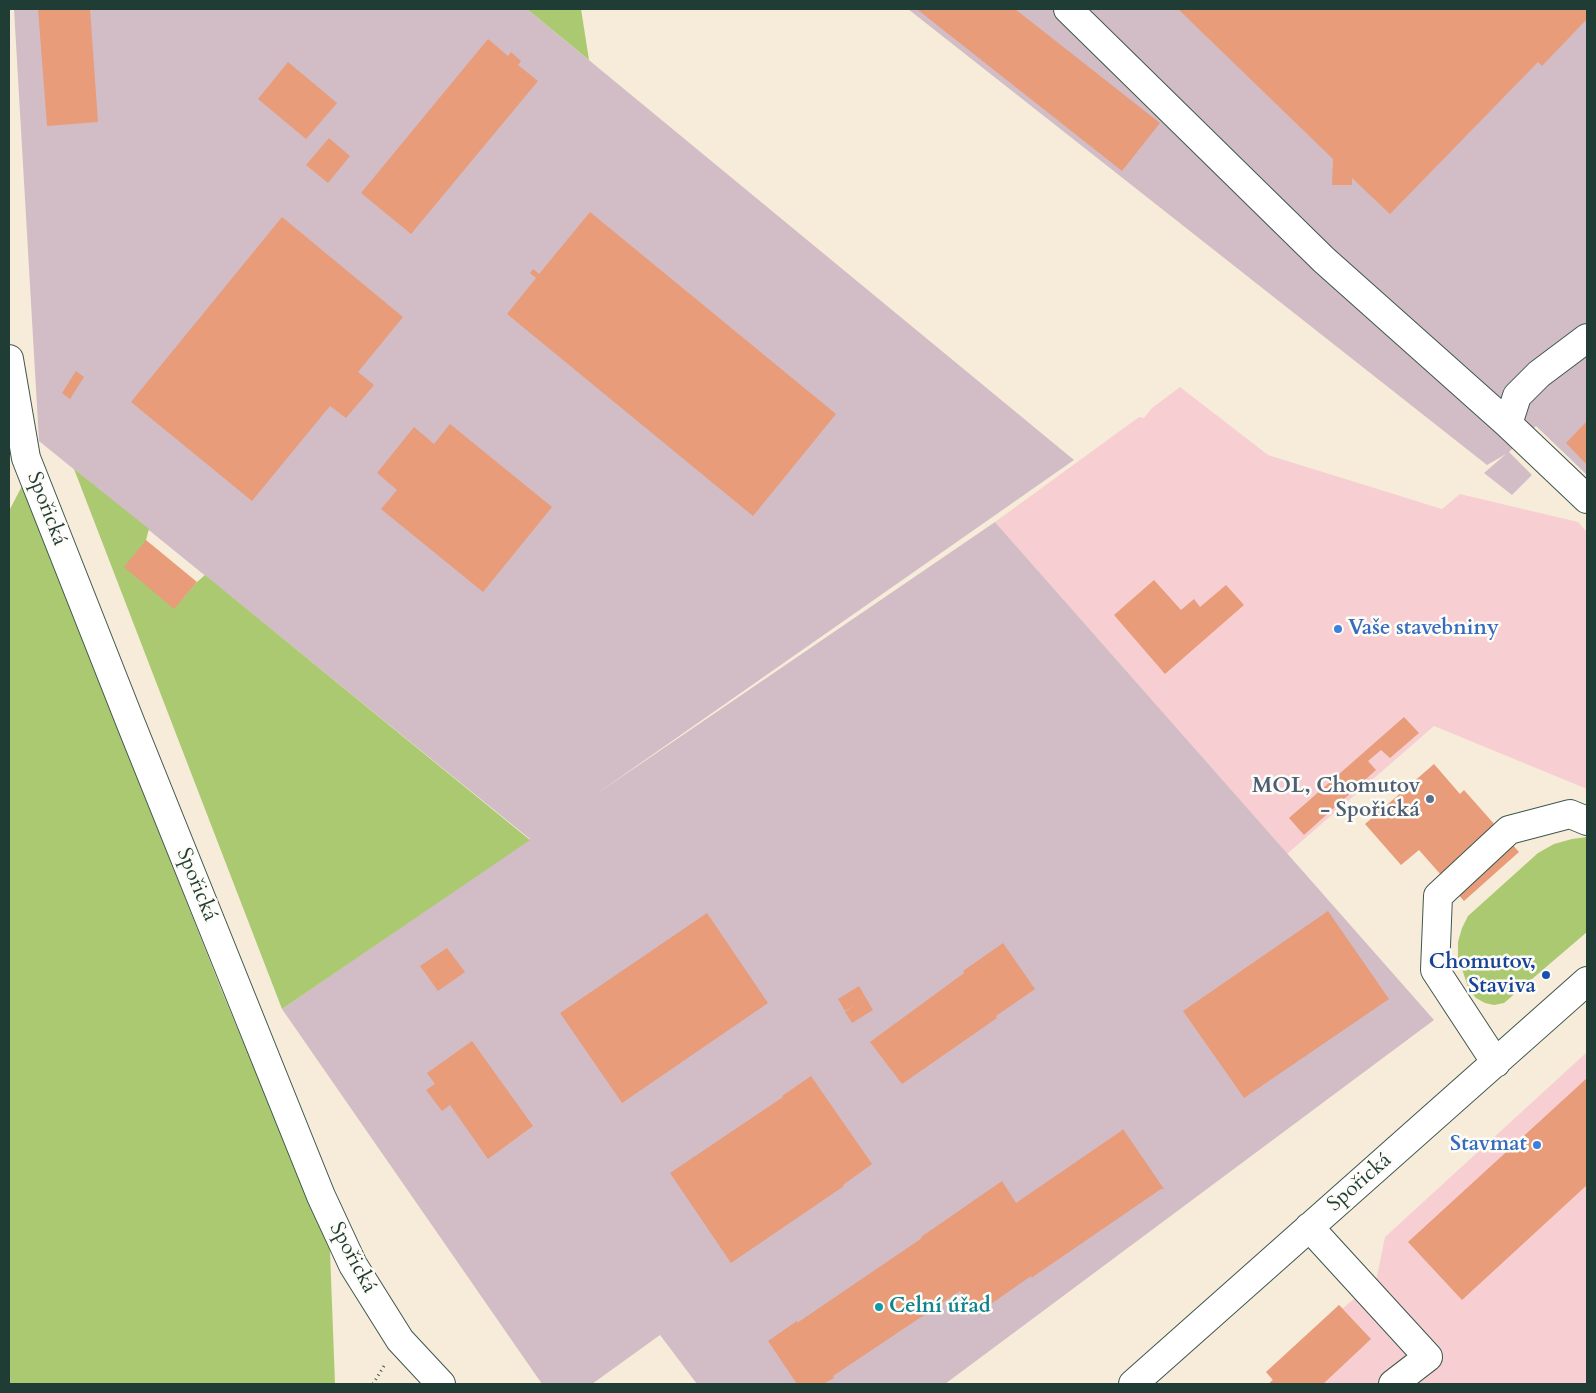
<!DOCTYPE html>
<html>
<head>
<meta charset="utf-8">
<style>
	body { margin:0 }
	#map { position:relative; width:1596px; height:1393px; overflow:hidden; background:#f7ecd9; font-family:Cardo,serif }
	canvas { display:block }
	.frame { position:absolute; inset:0; border:10px solid #1f3d34; pointer-events:none }
</style>
</head>
<body>
<div id="map">
<canvas width="1596" height="1393"></canvas>
<div class="frame"></div>
</div>
<script>
const ctx = document.querySelector('canvas').getContext('2d');
ctx.lineJoin = 'round';
function fill(path, color) { ctx.fillStyle = color; ctx.fill(path, 'evenodd'); }
const toPath = rows => new Path2D(rows.map(r => 'M' + r).join(''));
function stroke(path, color, width, dash) { ctx.strokeStyle = color; ctx.lineWidth = width; ctx.lineCap = dash ? 'butt' : 'round'; ctx.setLineDash(dash || []); ctx.stroke(path); }
function drawText(font, color, halo, rows, align = 'center') {
  ctx.font = font + ' Cardo,serif'; ctx.lineWidth = 5; ctx.setLineDash([]); ctx.textBaseline = 'middle'; ctx.strokeStyle = halo; ctx.fillStyle = color; for (const [text, x, y, turn = 0] of rows) {
    ctx.save(); ctx.translate(x, y); ctx.rotate((+turn || 0) * Math.PI / 180); ctx.textAlign = isNaN(turn) ? turn : align; if (halo) ctx.strokeText(text, 0, 0); ctx.fillText(text, 0, 0); ctx.restore();
  }
}
const built = toPath([
	[1180,387,1268,455,1442,509,1460,494,1578,522,1587,532,1587,789,1434,726,1287,854,995,522,1139,417,1144,418,1152,408],
	[1587,1052,1587,1384,1270,1384,1272,1379,1266,1372,1339,1305,1343,1308,1376,1281,1385,1237]
]);
const industrial = toPath([
	[14,9,527,9,1074,460,592,797,995,522,1434,1020,945,1384,697,1384,660,1335,592,1384,542,1384,282,1009,530,839,39,441],
	[908,9,1587,9,1587,475,1536,426,1509,452,1532,475,1512,495,1484,473,1506,454,1487,465]
]);
const green = toPath([
	[527,9,581,9,589,60],
	[74,469,149,529,146,540,174,608,197,582,205,575,530,840,282,1009],
	[22,486,221,989,330,1251,335,1384,9,1384,9,511],
	[1587,837,1587,932,1504,1003,1494,1005,1485,1003,1476,998,1469,990,1458,957,1458,942,1462,928,1468,916,1538,853,1554,844,1572,839]
]);
const building = toPath([
	[38,9,90,9,98,122,47,126],
	[919,9,1015,9,1160,123,1122,171,918,10],
	[1178,9,1587,9,1587,19,1542,66,1538,62,1390,214,1352,178,1352,185,1332,185,1333,159],
	[488,39,508,56,511,52,521,61,518,65,538,81,411,234,361,193],
	[288,62,337,103,306,139,258,99],
	[329,138,350,156,328,183,306,165],
	[590,212,836,414,753,516,507,314,536,278,530,273,533,269,539,274],
	[282,217,403,317,358,372,374,385,346,418,330,406,252,501,131,402],
	[76,371,84,377,70,399,62,393],
	[1587,421,1587,465,1566,443],
	[450,424,552,507,483,592,381,509,397,490,377,473,414,427,434,444],
	[146,540,197,582,174,609,124,567],
	[1154,580,1181,610,1194,599,1200,607,1226,585,1244,605,1165,674,1114,615],
	[1404,717,1419,733,1390,758,1381,750,1368,761,1376,770,1304,835,1289,818],
	[1434,764,1460,794,1464,790,1519,852,1464,901,1419,850,1401,865,1365,824],
	[1328,911,1389,999,1244,1098,1183,1011],
	[707,913,768,1003,622,1103,560,1013],
	[1003,943,1035,989,996,1016,997,1018,902,1084,870,1042,964,973,963,971],
	[447,948,465,972,438,991,420,966],
	[859,986,873,1010,852,1023,845,1012,855,1005,845,1011,838,999],
	[472,1041,533,1126,488,1159,450,1105,442,1111,426,1090,435,1084,427,1073],
	[811,1076,872,1164,843,1185,844,1186,731,1263,670,1173,783,1097,782,1096],
	[1587,1078,1587,1185,1462,1300,1408,1242],
	[1123,1129,1164,1189,1161,1189,1034,1276,1032,1278,1031,1276,978,1313,960,1291,833,1376,834,1378,823,1384,797,1384,768,1341,794,1323,797,1321,797,1323,922,1238,921,1237,1002,1181,1016,1203,1121,1131],
	[1339,1305,1371,1339,1323,1384,1268,1384,1273,1380,1266,1372]
]);
const path = toPath([
	[373,1384,384,1366]
]);
const minor = toPath([
	[1068,9,1324,260,1508,424],
	[1587,338,1539,374,1517,396,1508,424,1587,499],
	[9,359,26,458,131,724,321,1196,353,1265,400,1340,441,1384],
	[1496,1063,1435,970,1438,896,1509,830,1570,814,1587,821],
	[1309,1227,1428,1357,1393,1384],
	[1133,1384,1587,981]
]);
const markers = [
	[1338,629,5,"#3f7fe0"],
	[1430,799,5,"#5c6f8a"],
	[1546,975,5,"#1a4fb4"],
	[1537,1145,5,"#3f7fe0"],
	[879,1307,5,"#0f9aa8"]
];
const streetNames = [
	["Spořická",46,509,69],
	["Spořická",196,885,68],
	["Spořická",1360,1183,-41],
	["Spořická",352,1258,62]
];
const shopNames = [
	["Vaše stavebniny",1348,629],
	["Stavmat",1527,1145,"right"]
];
const serviceNames = [
	["MOL, Chomutov",1420,787],
	["- Spořická",1420,811]
];
const transitNames = [
	["Chomutov,",1536,963],
	["Staviva",1536,987]
];
const cultureNames = [
	["Celní úřad",889,1307]
];
fill(built, '#f7cfd2');
fill(industrial, '#d2bdc6');
fill(green, '#aac971');
fill(building, '#e99c79');
stroke(minor, '#3f574d', 30);
stroke(path, '#3f574d', 3, [1, 4]);
stroke(minor, '#fff', 28);
for (const [x, y, r, color] of markers) { const dot = new Path2D(); dot.arc(x, y, r, 0, 2 * Math.PI); ctx.fillStyle = color; ctx.fill(dot); stroke(dot, '#fdfcf7', 2); }
drawText('21px', '#1f3d34', '#fdfcf7', streetNames);
drawText('bold 21px', '#366cbe', '#fdfcf7', shopNames, 'left');
drawText('bold 21px', '#4e5e75', '#fdfcf7', serviceNames, 'right');
drawText('bold 21px', '#164399', '#fdfcf7', transitNames, 'right');
drawText('bold 21px', '#0d838f', '#fdfcf7', cultureNames, 'left');
</script>
</body>
</html>
